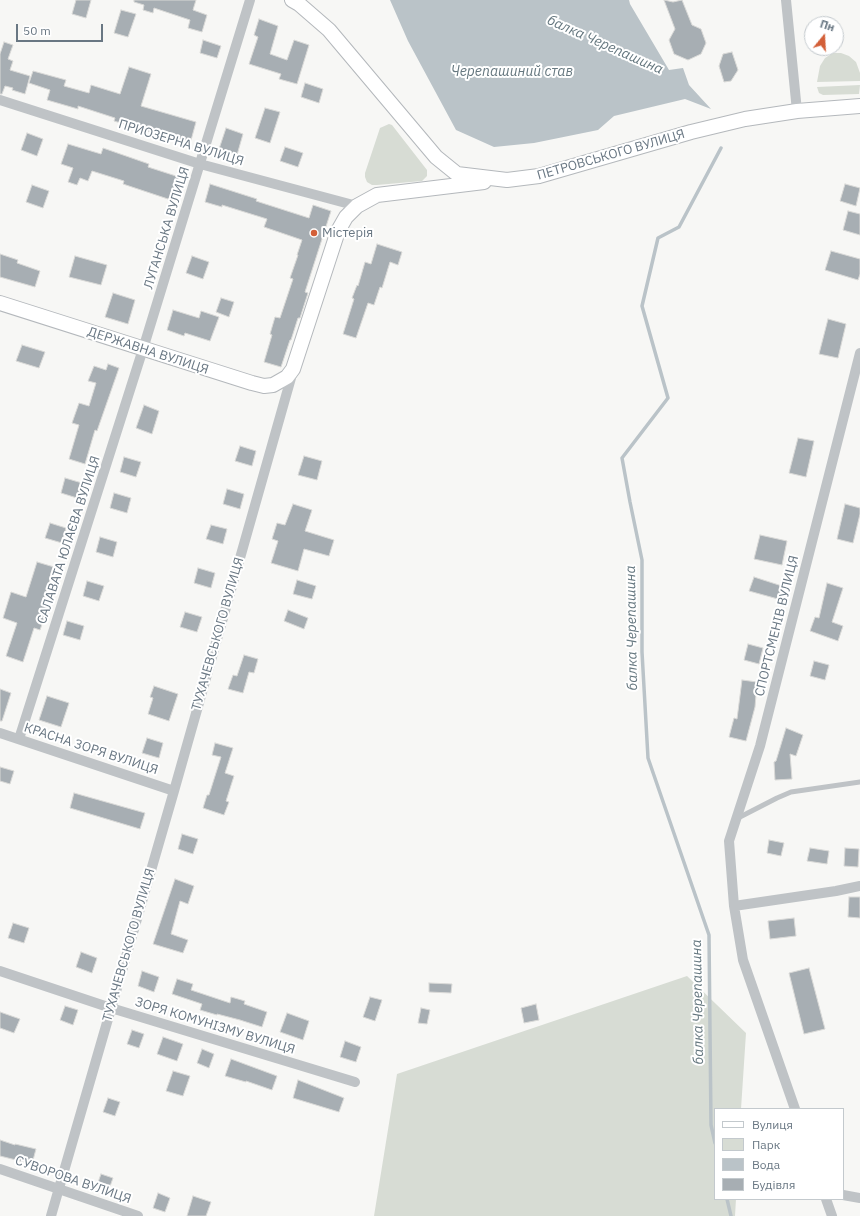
<!DOCTYPE html>
<html>
<head>
<meta charset="utf-8">
<style>
	body { margin:0 }
	#map { position:relative; width:860px; height:1216px; overflow:hidden; background:#f7f7f5; font-family:"IBM Plex Sans",sans-serif }
	canvas { display:block }
	.legend { position:absolute; left:714px; top:1108px; width:130px; height:92px; box-sizing:border-box; background:#fff; border:1px solid #c3c9cd; margin:0; padding:5px 7px; list-style:none; font-size:12px; color:#697783 }
	.legend li { display:flex; align-items:center; gap:8px; height:20px }
	.legend b { width:20px; border:1px solid #c3c9cd }
	.north { position:absolute; left:804px; top:16px; width:40px; height:40px; box-sizing:border-box; background:#fff; border:1px solid #c3c9cd; border-radius:50%; rotate:18deg; font-size:11px; font-weight:700; line-height:16px; text-align:center; color:#697783 }
	.north::after { content:''; display:block; margin:auto; width:14px; height:18px; background:#d35f38; clip-path:polygon(50% 0,100% 100%,50% 72%,0 100%) }
	.scale { position:absolute; left:16px; top:24px; width:87px; height:18px; box-sizing:border-box; border:2px solid #697783; border-top:0; padding-left:5px; font-size:12px; line-height:14px; white-space:nowrap; color:#697783; -webkit-text-stroke:3px #fff; paint-order:stroke }
</style>
</head>
<body>
<div id="map">
<canvas width="860" height="1216"></canvas>
<ul class="legend">
<li><b style="height:5px;background:#fff"></b>Вулиця</li>
<li><b style="height:11px;background:#d7dcd4"></b>Парк</li>
<li><b style="height:11px;background:#bac3c8"></b>Вода</li>
<li><b style="height:11px;background:#a7aeb3"></b>Будівля</li>
</ul>
<div class="north">Пн</div>
<div class="scale">50 m</div>
</div>
<script>
const ctx = document.querySelector('canvas').getContext('2d');
ctx.lineJoin = 'round';
function fill(path, color) { ctx.fillStyle = color; ctx.fill(path, 'evenodd'); }
const toPath = rows => new Path2D(rows.map(r => 'M' + r).join(''));
function stroke(path, color, width, dash) { ctx.strokeStyle = color; ctx.lineWidth = width; ctx.lineCap = dash ? 'butt' : 'round'; ctx.setLineDash(dash || []); ctx.stroke(path); }
function drawText(font, color, halo, rows, align = 'center') {
  ctx.font = font + ' "IBM Plex Sans",sans-serif'; ctx.lineWidth = 4; ctx.setLineDash([]); ctx.textBaseline = 'middle'; ctx.strokeStyle = halo; ctx.fillStyle = color; for (const [text, x, y, turn = 0] of rows) {
    ctx.save(); ctx.translate(x, y); ctx.rotate((+turn || 0) * Math.PI / 180); ctx.textAlign = isNaN(turn) ? turn : align; if (halo) ctx.strokeText(text, 0, 0); ctx.fillText(text, 0, 0); ctx.restore();
  }
}
const green = toPath([
	[833,53,841,53,849,56,856,62,860,73,860,81,817,82,820,66,825,58],
	[860,85,859,94,823,95,819,93,817,87],
	[389,124,392,125,427,170,427,176,422,181,377,185,372,185,367,182,365,177,365,173,380,128],
	[687,976,746,1033,741,1109,715,1109,715,1199,736,1199,735,1216,374,1216,397,1074]
]);
const water = toPath([
	[390,0,629,0,630,4,669,70,683,68,689,85,711,109,685,99,614,116,598,130,534,143,494,147,456,130,408,41]
]);
const stream = toPath([
	[715,1143,711,1125,709,935,648,758,642,652,642,560,630,502,622,458,668,398,642,306,658,238,679,227,721,148],
	[727,1199,731,1216]
]);
const building = toPath([
	[76,0,91,0,86,18,72,14,76,0],
	[134,0,196,0,193,10,207,15,202,32,188,28,190,20,154,8,153,13,143,10,144,5,134,2,134,0],
	[664,0,673,2,682,0,692,25,701,29,706,43,701,54,688,60,674,54,669,40,675,29,664,0],
	[121,10,136,14,128,37,114,33,121,10],
	[259,19,278,26,270,54,287,60,294,40,309,45,297,84,279,79,281,74,249,64,258,37,254,35,259,19],
	[203,40,221,46,217,58,200,53,203,40],
	[4,42,13,45,8,59,13,61,10,70,30,76,25,94,12,90,13,88,5,86,2,94,0,94,0,54,4,42],
	[732,52,738,70,731,81,724,82,719,66,723,54,732,52],
	[129,67,151,74,141,106,196,122,190,144,114,121,115,118,78,106,78,109,47,100,50,90,29,83,33,71,66,80,64,86,89,93,91,85,120,94,129,67],
	[305,83,323,89,319,103,301,97,305,83],
	[265,108,280,112,270,143,255,138,265,108],
	[226,128,243,134,237,155,219,149,226,128],
	[27,133,43,139,37,156,21,150,27,133],
	[68,144,101,154,103,148,149,164,148,167,179,177,171,200,123,184,124,181,92,171,88,181,80,178,77,185,68,182,73,168,61,164,68,144],
	[285,147,303,153,298,167,280,161,285,147],
	[210,184,257,199,256,201,309,218,313,205,331,211,305,292,308,293,300,318,298,318,291,340,290,340,281,367,264,362,272,335,270,334,275,317,280,318,293,279,290,278,298,255,297,255,302,240,264,227,267,219,222,205,222,207,205,202,210,184],
	[845,184,860,188,856,206,840,201,845,184],
	[32,185,49,191,43,208,26,202,32,185],
	[848,211,860,214,860,235,843,230,848,211],
	[377,244,402,252,398,265,390,262,382,288,380,287,374,305,368,303,356,338,343,334,354,299,352,298,357,285,358,286,365,262,371,264,377,244],
	[831,251,860,259,860,274,858,280,825,270,831,251],
	[0,254,18,260,17,263,40,271,35,287,0,277,0,254],
	[75,256,107,265,101,285,69,277,75,256],
	[192,256,209,262,203,279,186,273,192,256],
	[113,293,135,300,128,324,105,317,113,293],
	[221,298,234,302,229,317,216,312,221,298],
	[173,310,199,318,201,311,219,317,210,341,185,333,184,336,167,330,173,310],
	[828,319,846,324,838,358,819,354,828,319],
	[22,345,45,352,39,368,16,361,22,345],
	[108,364,119,368,97,431,95,430,85,464,69,459,79,425,72,423,79,403,89,406,96,383,88,381,94,366,106,370,108,364],
	[144,405,159,411,152,434,136,428,144,405],
	[798,438,814,441,806,477,789,473,798,438],
	[240,446,256,451,252,466,235,461,240,446],
	[304,456,322,461,317,480,298,475,304,456],
	[124,457,141,462,136,477,120,472,124,457],
	[65,478,82,483,77,498,61,493,65,478],
	[227,489,244,494,240,509,223,504,227,489],
	[114,493,131,498,127,513,110,508,114,493],
	[293,504,312,510,305,531,334,540,329,556,304,549,298,571,271,563,278,541,272,539,277,523,285,525,293,504],
	[845,504,860,508,860,514,853,543,837,539,845,504],
	[50,523,66,528,62,543,45,538,50,523],
	[211,525,227,529,223,544,206,539,211,525],
	[760,535,787,541,782,565,754,559,760,535],
	[100,537,117,542,113,557,96,552,100,537],
	[37,562,54,567,43,602,49,604,40,630,34,628,23,662,6,656,17,623,3,618,11,592,26,597,37,562],
	[198,568,215,573,211,588,194,583,198,568],
	[754,577,782,586,778,599,749,591,754,577],
	[297,580,316,586,312,599,293,594,297,580],
	[87,581,104,586,99,601,83,596,87,581],
	[827,583,843,588,832,622,843,626,838,641,810,631,815,617,819,618,827,583],
	[288,610,308,618,304,629,284,621,288,610],
	[185,612,202,617,197,632,180,627,185,612],
	[67,621,84,626,80,640,63,635,67,621],
	[748,644,763,648,759,664,744,660,748,644],
	[244,655,258,659,254,673,249,672,243,693,228,689,233,675,237,676,244,655],
	[814,661,829,665,825,680,810,676,814,661],
	[742,680,757,682,755,707,746,741,729,737,734,718,737,719,742,680],
	[154,686,178,694,169,721,148,714,153,698,150,697,154,686],
	[0,689,11,693,2,721,0,721,0,689],
	[47,696,69,703,61,727,39,720,47,696],
	[786,728,803,735,796,756,790,754,792,779,775,780,774,762,776,761,786,728],
	[147,738,163,743,159,758,142,753,147,738],
	[215,743,233,748,225,773,234,776,226,801,229,802,224,815,203,808,207,795,209,795,221,757,212,755,215,743],
	[0,767,14,771,10,784,0,781,0,767],
	[74,793,145,813,140,829,70,808,74,793],
	[182,834,198,839,193,854,178,849,182,834],
	[769,840,784,843,781,856,767,853,769,840],
	[810,848,829,851,827,864,807,861,810,848],
	[845,848,859,849,858,867,844,866,845,848],
	[175,879,194,886,188,904,180,901,171,934,188,940,183,953,153,944,175,879],
	[849,897,860,897,860,918,848,917,849,897],
	[794,918,796,936,770,939,768,921,794,918],
	[13,923,29,928,24,943,8,938,13,923],
	[81,952,97,958,92,973,76,967,81,952],
	[809,968,825,1029,804,1034,789,973,809,968],
	[142,971,159,977,154,992,138,986,142,971],
	[177,979,193,984,191,990,230,1003,231,997,245,1001,244,1004,267,1012,262,1027,240,1020,217,1014,217,1015,200,1010,202,1004,172,994,177,979],
	[429,983,452,984,451,993,429,992,429,983],
	[370,997,382,1000,375,1021,363,1017,370,997],
	[536,1004,539,1020,524,1023,521,1008,536,1004],
	[65,1006,78,1010,73,1025,60,1020,65,1006],
	[421,1008,430,1010,427,1024,418,1023,421,1008],
	[0,1012,20,1019,14,1033,0,1028,0,1012],
	[287,1013,309,1021,303,1040,280,1032,287,1013],
	[132,1030,144,1034,139,1048,127,1044,132,1030],
	[163,1037,183,1044,177,1061,157,1054,163,1037],
	[345,1041,361,1047,356,1062,340,1057,345,1041],
	[202,1049,214,1054,209,1068,197,1063,202,1049],
	[231,1059,277,1076,272,1090,246,1081,246,1082,225,1076,231,1059],
	[173,1071,190,1076,183,1096,166,1091,173,1071],
	[298,1080,344,1098,339,1112,293,1098,298,1080],
	[108,1098,120,1102,115,1116,103,1112,108,1098],
	[0,1140,15,1145,15,1144,36,1149,32,1164,0,1156,0,1140],
	[101,1174,113,1178,108,1192,96,1188,101,1174],
	[158,1193,170,1198,165,1212,153,1208,158,1193],
	[193,1196,211,1202,206,1216,187,1216,193,1196]
]);
const service = toPath([
	[738,818,777,798,791,792,860,782]
]);
const minor = toPath([
	[786,0,797,111],
	[0,100,200,164,357,206],
	[0,733,174,791],
	[19,739,143,349,250,0],
	[734,906,836,891,860,886],
	[0,971,111,1008,355,1082],
	[795,1109,743,960,734,906,729,841,760,746,860,353],
	[0,1169,138,1216],
	[843,1195,860,1198],
	[826,1199,832,1216],
	[51,1216,174,791,293,371]
]);
const secondary = toPath([
	[292,0,299,4,329,30,436,157,457,174,507,180,539,176,691,132,745,119,797,111,860,106],
	[0,303,252,383,264,386,273,385,287,377,293,369,338,231,346,217,357,206,377,195,484,182]
]);
const markers = [
	[314,233,4,"#d35f38"]
];
const streetNames = [
	["ПРИОЗЕРНА ВУЛИЦЯ",181,143,17],
	["ПЕТРОВСЬКОГО ВУЛИЦЯ",611,155,-16],
	["ЛУГАНСЬКА ВУЛИЦЯ",167,228,-73],
	["ДЕРЖАВНА ВУЛИЦЯ",148,351,18],
	["САЛАВАТА ЮЛАЄВА ВУЛИЦЯ",69,540,-72],
	["СПОРТСМЕНІВ ВУЛИЦЯ",777,626,-76],
	["ТУХАЧЕВСЬКОГО ВУЛИЦЯ",218,634,-74],
	["КРАСНА ЗОРЯ ВУЛИЦЯ",91,749,18],
	["ТУХАЧЕВСЬКОГО ВУЛИЦЯ",129,945,-74],
	["ЗОРЯ КОМУНІЗМУ ВУЛИЦЯ",215,1026,17],
	["СУВОРОВА ВУЛИЦЯ",73,1180,19]
];
const poiNames = [
	["Містерія",322,233]
];
const waterNames = [
	["балка Черепашина",605,45,24],
	["Черепашиний став",512,72],
	["балка Черепашина",632,628,-91],
	["балка Черепашина",698,1002,-91]
];
fill(green, '#d7dcd4');
fill(water, '#bac3c8');
stroke(stream, '#bac3c8', 3.5);
fill(building, '#a7aeb3');
stroke(building, '#d9d9d7', 1);
stroke(secondary, '#b4b8bc', 16);
stroke(service, '#bfc3c6', 5);
stroke(minor, '#bfc3c6', 10);
stroke(secondary, '#fff', 14);
for (const [x, y, r, color] of markers) { const dot = new Path2D(); dot.arc(x, y, r, 0, 2 * Math.PI); ctx.fillStyle = color; ctx.fill(dot); stroke(dot, '#fff', 1.5); }
drawText('13px', '#697783', '#fff', streetNames);
drawText('13px', '#697783', '#fff', poiNames, 'left');
drawText('italic 14px', '#65777f', '#fff', waterNames);
</script>
</body>
</html>
